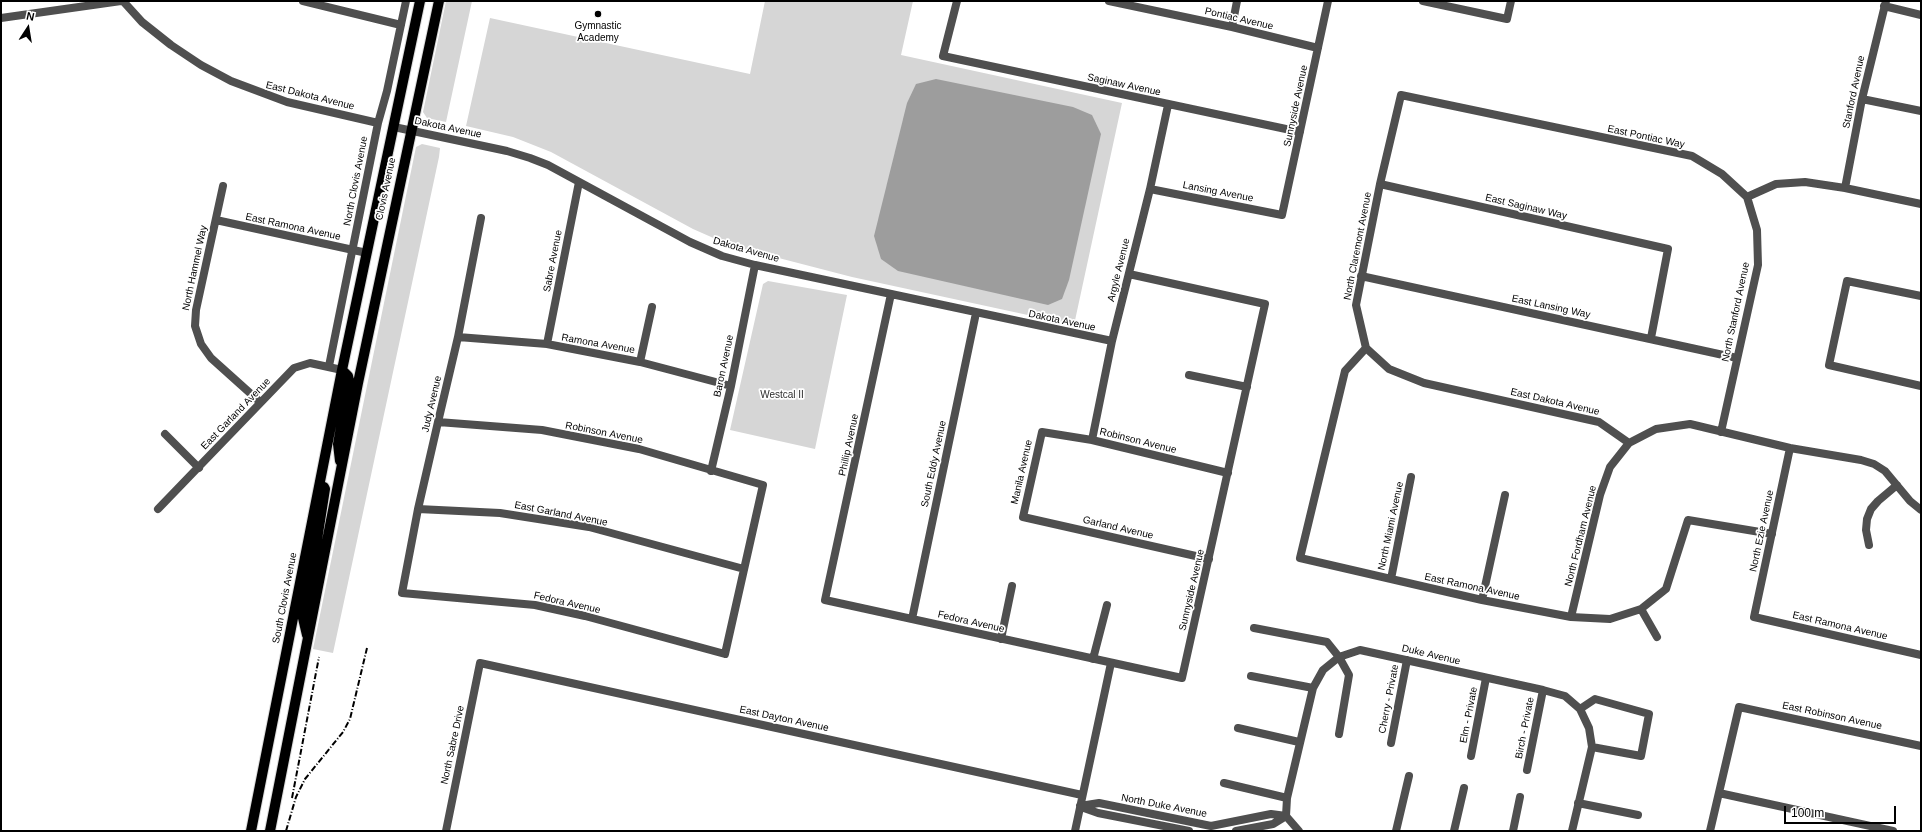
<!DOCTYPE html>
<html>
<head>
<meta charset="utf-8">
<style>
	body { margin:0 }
	#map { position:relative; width:1922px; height:832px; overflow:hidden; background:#fff; font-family:Helvetica,sans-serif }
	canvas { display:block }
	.frame { position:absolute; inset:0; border:2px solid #000; pointer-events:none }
	.north { position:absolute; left:8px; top:8px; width:40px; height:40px; -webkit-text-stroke:3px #fff; paint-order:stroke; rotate:12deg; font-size:11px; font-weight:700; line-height:16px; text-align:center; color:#000 }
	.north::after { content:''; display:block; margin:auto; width:14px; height:18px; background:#000; clip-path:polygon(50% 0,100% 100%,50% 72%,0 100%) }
	.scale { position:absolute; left:1784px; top:806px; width:112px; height:18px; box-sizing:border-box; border:2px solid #000; border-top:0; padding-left:5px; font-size:12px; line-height:14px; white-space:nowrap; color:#000; -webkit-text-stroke:3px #fff; paint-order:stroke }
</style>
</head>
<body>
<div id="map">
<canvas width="1922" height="832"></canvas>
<div class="frame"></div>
<div class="north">N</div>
<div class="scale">100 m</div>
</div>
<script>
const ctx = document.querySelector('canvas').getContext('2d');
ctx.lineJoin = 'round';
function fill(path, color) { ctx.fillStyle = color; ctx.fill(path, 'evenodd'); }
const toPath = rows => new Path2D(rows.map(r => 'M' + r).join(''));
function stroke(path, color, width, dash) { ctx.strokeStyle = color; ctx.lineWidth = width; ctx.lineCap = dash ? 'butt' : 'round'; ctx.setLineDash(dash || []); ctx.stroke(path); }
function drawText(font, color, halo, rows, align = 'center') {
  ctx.font = font + ' Helvetica,sans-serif'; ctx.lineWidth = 3.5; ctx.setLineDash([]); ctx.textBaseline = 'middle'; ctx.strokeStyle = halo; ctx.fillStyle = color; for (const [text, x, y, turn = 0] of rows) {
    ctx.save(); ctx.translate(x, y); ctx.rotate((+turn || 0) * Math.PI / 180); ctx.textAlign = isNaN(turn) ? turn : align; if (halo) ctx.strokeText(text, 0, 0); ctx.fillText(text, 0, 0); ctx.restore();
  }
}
const green = toPath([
	[446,1,472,1,446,122,427,118,423,112],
	[765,1,913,1,901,55,1122,103,1074,325,852,277,744,249,718,240,693,229,551,152,513,137,466,126,490,18,750,74],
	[422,144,440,148,439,157,333,653,313,649,416,147],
	[768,281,847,295,815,449,730,430,763,284]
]);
const water = toPath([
	[936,79,1073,107,1092,115,1101,134,1069,280,1062,299,1048,305,898,271,881,259,874,236,907,103,916,84]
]);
const minor = toPath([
	[123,1,142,22,171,45,201,65,231,81,287,102,378,123],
	[303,1,401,25],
	[957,1,943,56,1300,132],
	[1109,1,1232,27,1318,48],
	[1423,1,1507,19,1511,1],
	[1884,6,1921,15],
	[1,18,121,1],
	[1232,27,1237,1],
	[1862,99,1921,111],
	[394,127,507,151,530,158,548,165,690,242,722,256,755,265,1112,341],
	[1380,184,1668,249,1651,338],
	[223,186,196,310,195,326,201,344,211,358,260,402],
	[1845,188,1862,99,1886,1],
	[1150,189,1282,215,1328,1],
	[1747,197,1776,184,1805,182,1845,188,1921,204],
	[216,220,367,253],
	[1361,276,1737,358],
	[891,294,825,600,1182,678,1265,304,1129,274],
	[1921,296,1847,281,1829,365,1921,386],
	[458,337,547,344,640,362,731,386],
	[547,344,579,182],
	[1366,348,1356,305,1380,184,1401,95,1692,156,1722,174,1747,197,1757,230,1758,265,1721,432],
	[1366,348,1345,371,1300,558,1482,600,1571,617,1610,619,1641,609,1666,589,1688,520,1772,534],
	[1366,348,1389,369,1424,383,1599,422,1629,443,1656,429,1690,424,1790,448,1861,460,1874,464,1885,471,1910,501,1921,510],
	[640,362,652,307],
	[329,366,378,123,387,91,406,1],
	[1189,375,1247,387],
	[438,422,542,430,639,449,763,485,725,654,585,616,535,605,402,593,418,509,438,422,458,337,481,218],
	[165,434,199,468],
	[1092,440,1112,341,1150,189,1168,105],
	[1790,448,1754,617,1921,655],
	[711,471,731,386,755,265],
	[158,509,294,368,310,363,342,370],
	[418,509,500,513,589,527,744,569],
	[1869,545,1866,530,1867,519,1871,509,1878,501,1897,485],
	[1209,559,1023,517,1042,432,1092,440,1228,473],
	[1391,579,1411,477],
	[1482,600,1505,495],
	[1641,609,1657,637],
	[1571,617,1600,495,1610,467,1629,443],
	[912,619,976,313],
	[1254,628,1327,642,1339,657,1349,675,1339,734],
	[1001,639,1012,586],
	[1093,659,1107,605],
	[1251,676,1313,688],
	[1580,709,1595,699,1649,714,1641,756,1592,747],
	[1238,728,1299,742],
	[1391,743,1407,660],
	[1471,756,1486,678],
	[1527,770,1543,690],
	[1224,783,1287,798],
	[1719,793,1893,831],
	[1578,803,1638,815],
	[1080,806,1099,803,1211,826,1271,814,1286,816],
	[1081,807,1098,813,1189,831],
	[446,831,480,663,1082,795],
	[1075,831,1111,663],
	[1236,831,1273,824,1286,816],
	[1299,831,1286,816,1287,798,1313,688,1323,670,1339,657,1360,650,1543,690,1565,696,1580,709,1589,728,1592,747,1572,831],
	[1396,831,1409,776],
	[1454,831,1464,788],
	[1513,831,1520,797],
	[1710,831,1739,707,1921,746]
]);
const primary = toPath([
	[340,461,338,444,349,380,348,376,342,370],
	[324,487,325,489,317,540,319,545,325,549],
	[307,635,303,618,315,552,311,546,308,545],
	[251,831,342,370,420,1],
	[270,831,358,383,439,1]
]);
const rail = toPath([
	[292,798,319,657],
	[286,831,296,797,305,779,343,732,350,719,367,648]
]);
const markers = [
	[598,14,4,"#000"]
];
const streetNames = [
	["Pontiac Avenue",1239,19,13],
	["Saginaw Avenue",1124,85,12],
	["Stanford Avenue",1854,92,-78],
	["East Dakota Avenue",310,96,14],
	["Sunnyside Avenue",1296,106,-78],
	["Dakota Avenue",448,128,12],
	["East Pontiac Way",1646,137,12],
	["North Clovis Avenue",356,181,-79],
	["Clovis Avenue",386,189,-78],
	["Lansing Avenue",1218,192,11],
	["East Saginaw Way",1526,207,13],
	["East Ramona Avenue",293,227,12],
	["North Claremont Avenue",1358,246,-79],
	["Dakota Avenue",746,250,16],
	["Sabre Avenue",553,261,-79],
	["North Hammel Way",195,268,-78],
	["Argyle Avenue",1119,270,-76],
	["East Lansing Way",1551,307,12],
	["North Stanford Avenue",1736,312,-78],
	["Dakota Avenue",1062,321,12],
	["Ramona Avenue",598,344,10],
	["Baron Avenue",724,366,-78],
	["East Dakota Avenue",1555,402,13],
	["Judy Avenue",432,404,-77],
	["East Garland Avenue",236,414,-46],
	["Robinson Avenue",604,433,11],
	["Robinson Avenue",1138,441,14],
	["Phillip Avenue",849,445,-78],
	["South Eddy Avenue",934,464,-78],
	["Manila Avenue",1022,472,-77],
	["East Garland Avenue",561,514,11],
	["North Miami Avenue",1391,526,-78],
	["Garland Avenue",1118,528,13],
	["North Ezie Avenue",1762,531,-78],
	["North Fordham Avenue",1581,536,-76],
	["East Ramona Avenue",1472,587,12],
	["Sunnyside Avenue",1192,590,-77],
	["South Clovis Avenue",285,598,-79],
	["Fedora Avenue",567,603,13],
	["Fedora Avenue",971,622,13],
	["East Ramona Avenue",1840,626,13],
	["Duke Avenue",1431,655,13],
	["Cherry - Private",1389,699,-79],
	["Elm - Private",1469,715,-79],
	["East Robinson Avenue",1832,716,12],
	["East Dayton Avenue",784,719,12],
	["Birch - Private",1525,728,-79],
	["North Sabre Drive",453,745,-78],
	["North Duke Avenue",1164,806,11]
];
const poiNames = [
	["Gymnastic",598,26],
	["Academy",598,38]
];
const parkNames = [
	["Westcal II",782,395]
];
fill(green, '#d6d6d6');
fill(water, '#9d9d9d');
stroke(primary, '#dbdbdb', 12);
stroke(minor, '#4f4f4f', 8);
stroke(primary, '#000', 10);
stroke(rail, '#000', 2, [6, 2, 1, 2]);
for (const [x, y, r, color] of markers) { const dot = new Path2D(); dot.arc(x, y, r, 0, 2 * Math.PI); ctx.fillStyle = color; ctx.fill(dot); stroke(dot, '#fff', 1.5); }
drawText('10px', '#000', '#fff', streetNames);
drawText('10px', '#000', '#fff', poiNames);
drawText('10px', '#2d2d2d', '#fff', parkNames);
</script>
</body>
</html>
